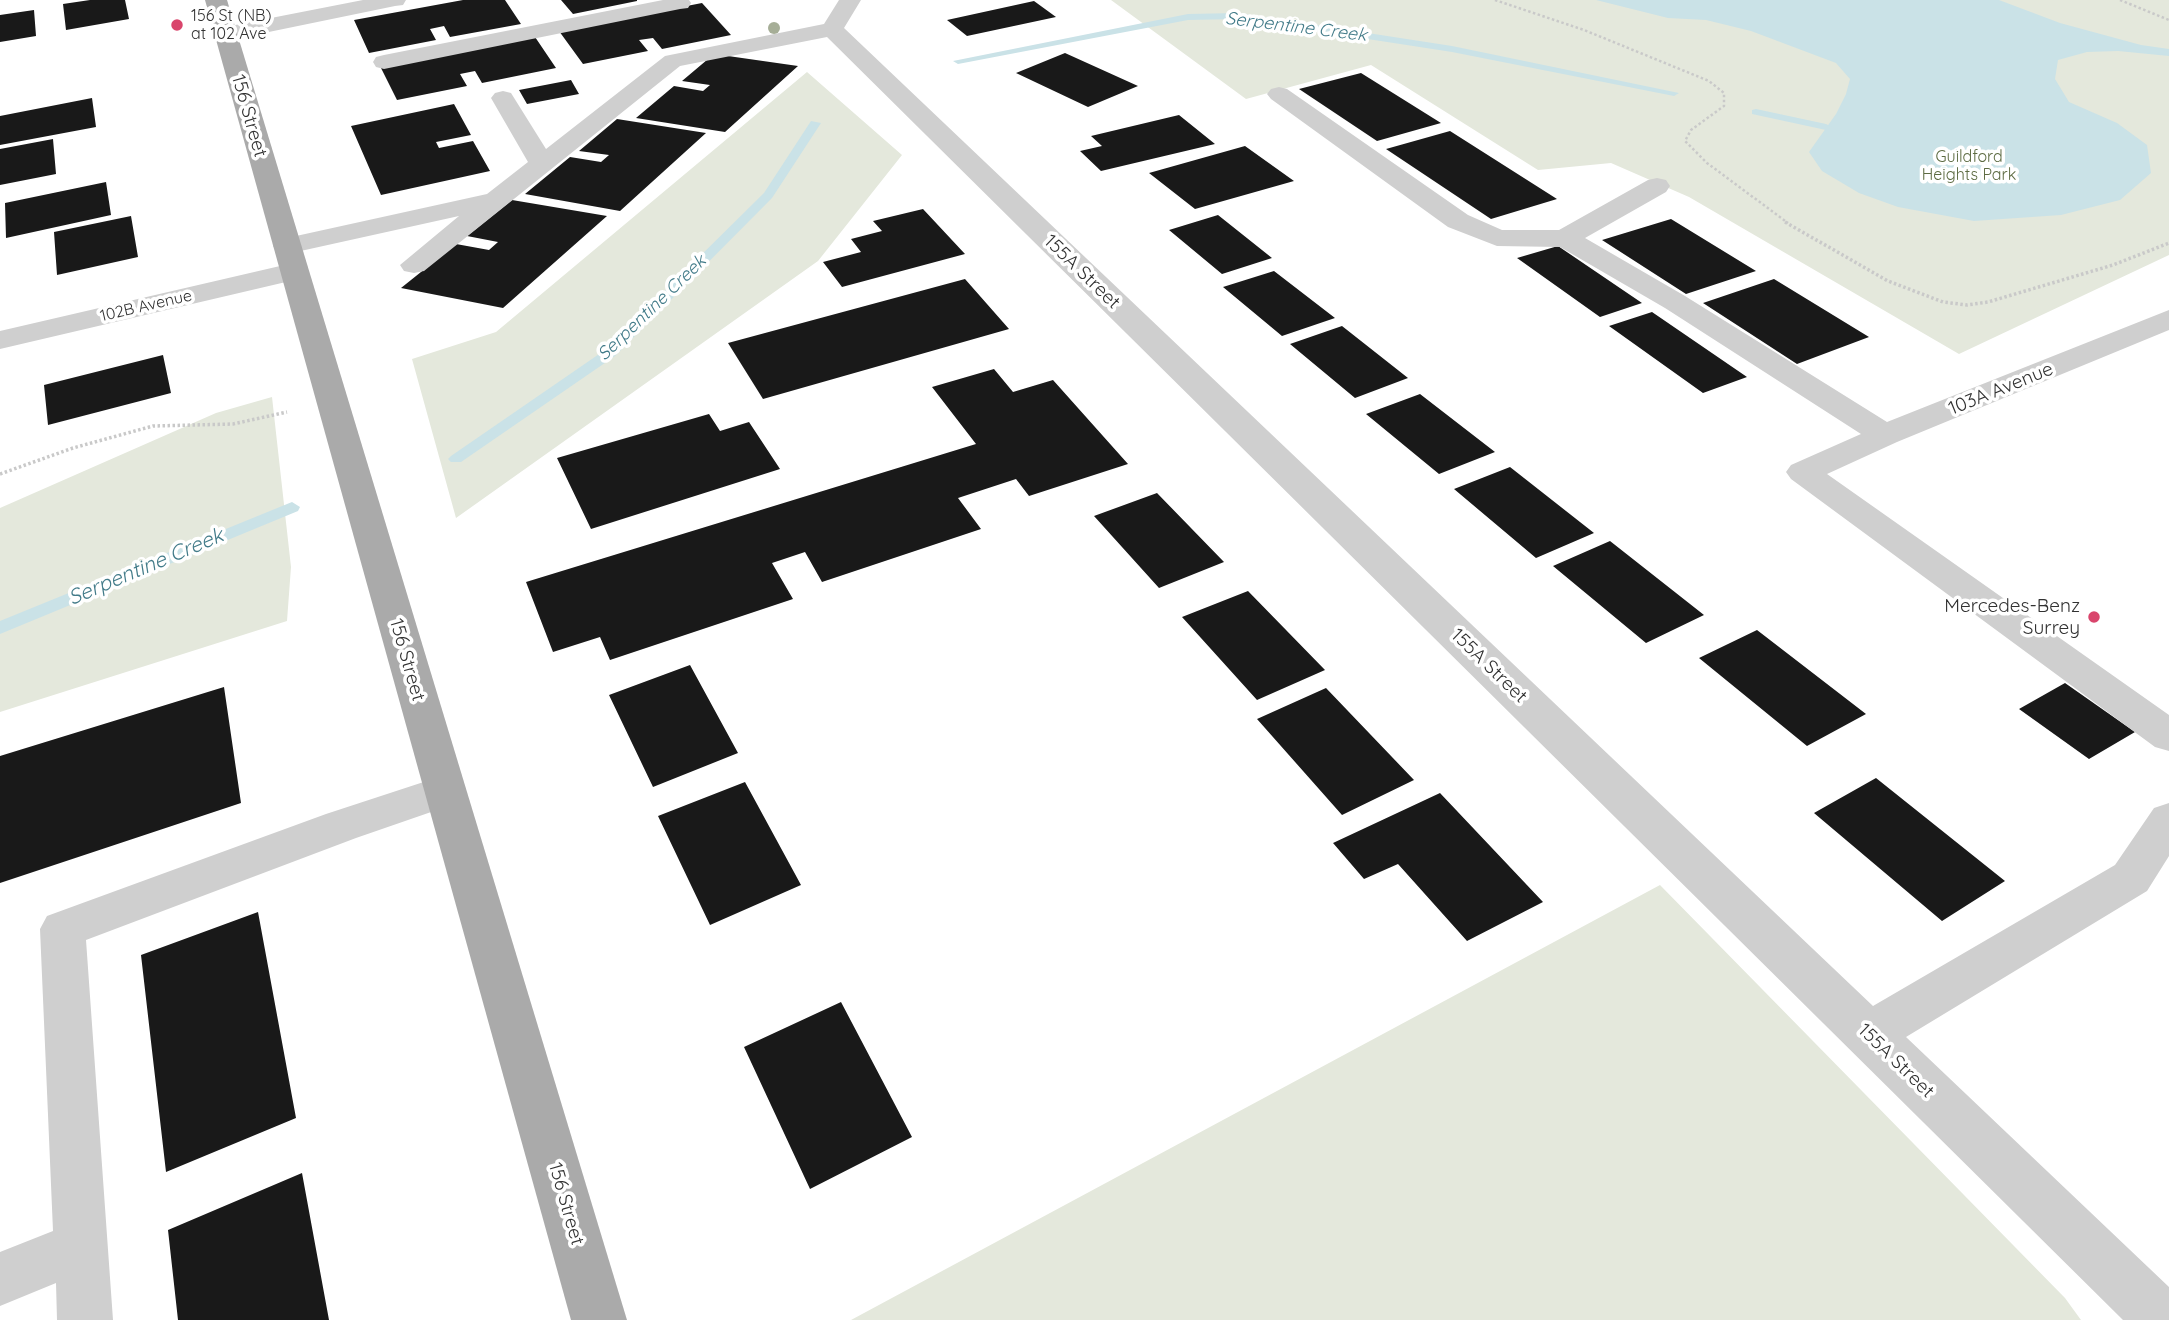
<!DOCTYPE html>
<html>
<head>
<meta charset="utf-8">
<style>
	body { margin:0 }
	canvas { display:block; background:#fff }
</style>
</head>
<body>
<canvas width="2169" height="1320"></canvas>
<script>
const ctx = document.querySelector('canvas').getContext('2d');
ctx.lineJoin = 'round';
function fill(path, color) { ctx.fillStyle = color; ctx.fill(path, 'evenodd'); }
const toPath = rows => new Path2D(rows.map(r => 'M' + r).join(''));
function stroke(path, color, width, dash) { ctx.strokeStyle = color; ctx.lineWidth = width; ctx.lineCap = dash ? 'butt' : 'round'; ctx.setLineDash(dash || []); ctx.stroke(path); }
function drawText(font, color, halo, rows, align = 'center') {
  ctx.font = font + ' Quicksand,sans-serif'; ctx.lineWidth = 7; ctx.setLineDash([]); ctx.textBaseline = 'middle'; ctx.strokeStyle = halo; ctx.fillStyle = color; for (const [text, x, y, turn = 0] of rows) {
    ctx.save(); ctx.translate(x, y); ctx.rotate((+turn || 0) * Math.PI / 180); ctx.textAlign = isNaN(turn) ? turn : align; if (halo) ctx.strokeText(text, 0, 0); ctx.fillText(text, 0, 0); ctx.restore();
  }
}
const green = toPath([
	[1111,0,2169,0,2169,255,1959,354,1689,197,1611,163,1538,170,1371,65,1246,99],
	[807,72,902,155,818,261,456,518,412,359,496,332],
	[272,397,291,567,287,621,0,712,0,508,216,413],
	[1660,885,2065,1298,2081,1320,851,1320]
]);
const water = toPath([
	[1596,0,1999,0,2060,23,2141,45,2169,49,2169,56,2118,51,2087,52,2058,60,2055,79,2069,102,2117,123,2147,145,2151,173,2120,200,2061,215,1974,221,1898,207,1859,193,1822,171,1809,152,1836,114,1846,94,1850,79,1836,63,1751,31,1706,20,1668,18]
]);
const stream = toPath([
	[1238,13,1452,46,1679,93,1674,96,1452,52,1238,19,1188,20,958,64,953,61,1188,14,1238,13],
	[1756,109,1826,124,1832,127,1826,130,1752,114,1752,110,1756,109],
	[811,121,821,123,772,198,615,356,461,462,451,462,448,459,451,456,605,350,764,193,811,121],
	[292,502,300,507,298,511,0,634,0,621,292,502]
]);
const building = toPath([
	[90,0,125,0,129,19,66,30,63,4],
	[463,0,505,0,521,24,450,37,444,26,430,29,436,40,369,53,354,20],
	[561,0,637,0,637,1,573,14],
	[1034,1,1056,17,967,36,947,20],
	[702,3,731,35,662,49,653,38,639,40,648,51,583,64,559,31],
	[34,10,36,36,0,42,0,15],
	[533,34,556,68,482,83,475,71,460,74,467,86,397,100,379,64],
	[1065,53,1138,86,1088,107,1016,73],
	[714,54,798,66,725,132,636,118,674,86,703,91,710,85,682,81],
	[1361,73,1441,123,1377,141,1299,89],
	[571,80,579,94,527,104,519,90],
	[92,98,96,127,0,145,0,116],
	[454,104,471,135,436,142,439,148,473,141,490,171,381,195,351,126],
	[1179,115,1215,144,1101,171,1080,151,1102,146,1091,136],
	[617,119,706,133,620,211,525,194,570,157,601,162,609,155,579,151],
	[1450,131,1557,199,1491,219,1386,149],
	[53,139,56,174,0,185,0,149],
	[1245,146,1294,181,1195,209,1149,173],
	[106,182,111,215,6,238,5,203],
	[512,200,607,216,503,308,401,288,456,244,489,250,498,242,467,236],
	[923,209,965,254,842,287,823,262,861,252,851,239,882,231,873,221],
	[1218,215,1272,258,1222,274,1169,230],
	[131,216,138,257,57,275,54,232],
	[1671,219,1756,271,1686,294,1602,240],
	[1558,246,1642,303,1600,317,1517,258],
	[1274,271,1335,318,1282,336,1223,287],
	[965,279,1009,329,763,399,728,343],
	[1774,279,1869,337,1797,364,1703,303],
	[1652,312,1747,377,1703,393,1609,326],
	[1342,326,1408,378,1355,398,1290,344],
	[163,355,171,393,48,425,44,385],
	[994,369,1013,392,1053,380,1128,464,1029,496,1016,479,958,498,981,529,822,582,805,552,772,563,793,599,610,660,600,637,553,652,526,582,976,444,932,387],
	[1420,394,1495,452,1439,474,1366,414],
	[709,414,720,431,749,422,780,469,591,529,557,458],
	[1510,467,1594,533,1536,558,1454,489],
	[1157,493,1224,562,1159,588,1094,516],
	[1610,541,1704,615,1646,643,1553,566],
	[1248,591,1325,670,1257,700,1182,617],
	[1757,630,1866,714,1807,746,1699,658],
	[690,665,738,753,653,787,609,695],
	[2065,683,2135,732,2089,759,2019,709],
	[224,687,241,803,0,883,0,756],
	[1326,688,1414,780,1342,815,1257,719],
	[1876,778,2005,881,1942,921,1814,813],
	[745,782,801,885,710,925,658,816],
	[1440,793,1543,902,1467,941,1398,864,1364,879,1333,843],
	[258,912,296,1118,166,1172,141,955],
	[841,1002,912,1137,810,1189,744,1047],
	[302,1173,329,1320,178,1320,168,1230]
]);
const pathFar1 = toPath([
	[1495,0,1584,30,1709,81,1724,93,1724,106,1691,130,1685,141,1707,163,1788,223],
	[2120,0,2169,20]
]);
const path = toPath([
	[1785,222,1888,281,1943,302,1967,305,1988,302,2113,265,2169,243],
	[0,474,73,448,153,426,233,424,287,412]
]);
const minor = toPath([
	[363,0,406,0,403,5,395,6,225,41,217,39,214,34,217,29,225,27,363,0],
	[663,0,689,0,691,3,688,8,680,9,384,69,376,67,373,62,376,57,384,55,663,0],
	[839,0,861,0,844,28,1873,1006,2115,865,2154,808,2169,803,2169,856,2147,891,1906,1037,2169,1287,2169,1320,2123,1320,827,37,680,66,424,271,414,273,404,271,400,265,459,216,287,254,277,252,273,246,277,240,287,238,487,194,528,162,491,98,495,93,503,91,511,93,546,149,665,56,824,24,839,0],
	[1279,87,1287,89,1468,215,1502,230,1559,230,1648,180,1657,178,1666,180,1670,186,1666,192,1585,238,1685,296,1887,422,2169,310,2169,330,1897,442,1827,474,2169,715,2169,751,2155,747,1791,479,1786,472,1791,465,1861,434,1665,308,1560,247,1497,246,1448,227,1271,99,1267,94,1271,89,1279,87],
	[293,263,303,266,307,272,303,278,0,349,0,331,293,263],
	[445,775,460,780,466,791,460,802,356,838,86,940,113,1320,57,1320,56,1283,0,1306,0,1252,53,1231,40,929,47,916,326,814,445,775]
]);
const major = toPath([
	[205,0,227,0,627,1320,571,1320,205,0]
]);
const trees = [
	[774,28]
];
const markers = [
	[177,25,7,"#d9456c"],
	[2094,617,7,"#d9456c"]
];
const farPoinames = [
	["156 St (NB)",191,16],
	["at 102 Ave",191,34]
];
const farParknames = [
	["Guildford",1969,157],
	["Heights Park",1969,175]
];
const farStreetnames = [
	["102B Avenue",146,306,-13]
];
const farWaternames = [
	["Serpentine Creek",1296,27,7],
	["Serpentine Creek",652,308,-44]
];
const streetNames = [
	["156 Street",249,116,74],
	["155A Street",1082,272,44],
	["103A Avenue",2001,389,-22],
	["156 Street",407,660,74],
	["155A Street",1489,666,44],
	["155A Street",1896,1061,44],
	["156 Street",566,1204,74]
];
const poiNames = [
	["Mercedes-Benz",2080,606],
	["Surrey",2080,628]
];
const waterNames = [
	["Serpentine Creek",146,567,-23]
];
fill(green, '#e4e8dc');
fill(water, '#cae2e7');
fill(stream, '#cae2e7');
fill(building, '#191919');
stroke(pathFar1, '#c9c9c9', 2.5, [2.5, 2.5]);
stroke(path, '#c9c9c9', 3.5, [2.5, 2.5]);
fill(minor, '#cfcfcf');
fill(major, '#aaa');
ctx.fillStyle = '#a6ae97';
for (const [x, y] of trees) { ctx.beginPath(); ctx.arc(x, y, 6, 0, 2 * Math.PI); ctx.fill(); }
for (const [x, y, r, color] of markers) { const dot = new Path2D(); dot.arc(x, y, r, 0, 2 * Math.PI); ctx.fillStyle = color; ctx.fill(dot); stroke(dot, '#fff', 2.5); }
drawText('16px', '#323232', '#fff', farPoinames, 'left');
drawText('16px', '#5d6b42', '#fff', farParknames);
drawText('16px', '#323232', '#fff', farStreetnames);
drawText('italic 18px', '#427b89', '#fff', farWaternames);
drawText('19px', '#323232', '#fff', streetNames);
drawText('19px', '#323232', '#fff', poiNames, 'right');
drawText('italic 21px', '#427b89', '#fff', waterNames);
</script>
</body>
</html>
